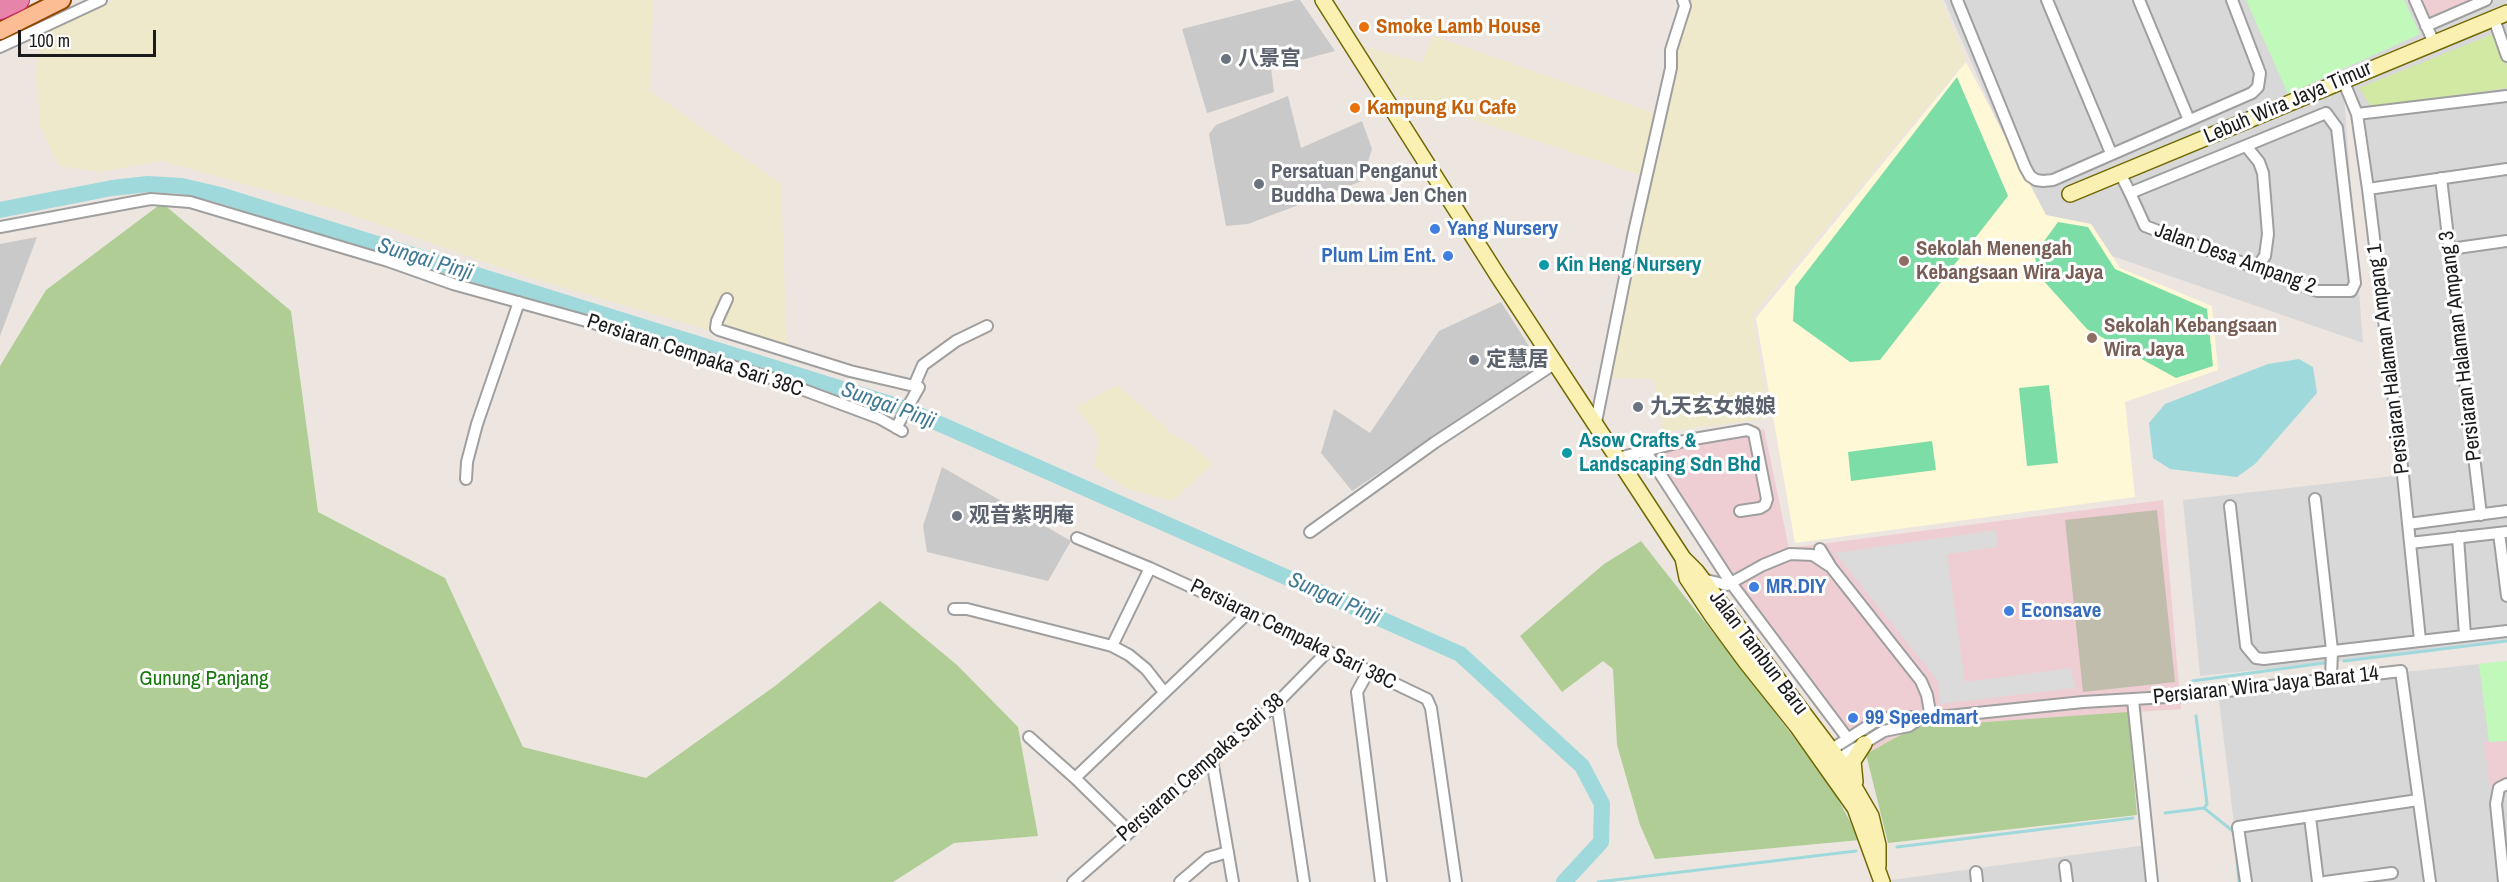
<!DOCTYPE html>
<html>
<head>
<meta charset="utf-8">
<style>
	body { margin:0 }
	#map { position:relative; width:2507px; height:882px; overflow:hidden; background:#ede6e0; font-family:"Archivo Narrow",sans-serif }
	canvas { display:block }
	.scale { position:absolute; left:18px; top:30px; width:138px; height:27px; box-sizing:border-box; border:3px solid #1b1b1b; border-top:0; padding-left:8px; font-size:18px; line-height:21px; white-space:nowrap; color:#1b1b1b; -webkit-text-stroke:4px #fff; paint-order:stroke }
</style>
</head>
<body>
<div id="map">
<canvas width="2507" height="882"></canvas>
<div class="scale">100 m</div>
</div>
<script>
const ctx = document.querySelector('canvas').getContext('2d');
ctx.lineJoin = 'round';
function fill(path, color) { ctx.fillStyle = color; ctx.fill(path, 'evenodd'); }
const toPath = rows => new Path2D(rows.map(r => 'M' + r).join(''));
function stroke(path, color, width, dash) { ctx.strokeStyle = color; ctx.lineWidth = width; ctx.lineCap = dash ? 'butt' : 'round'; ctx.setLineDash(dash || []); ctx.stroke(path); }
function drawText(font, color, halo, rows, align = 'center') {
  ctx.font = font + ' "Archivo Narrow","Noto Sans SC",sans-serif'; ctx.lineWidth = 6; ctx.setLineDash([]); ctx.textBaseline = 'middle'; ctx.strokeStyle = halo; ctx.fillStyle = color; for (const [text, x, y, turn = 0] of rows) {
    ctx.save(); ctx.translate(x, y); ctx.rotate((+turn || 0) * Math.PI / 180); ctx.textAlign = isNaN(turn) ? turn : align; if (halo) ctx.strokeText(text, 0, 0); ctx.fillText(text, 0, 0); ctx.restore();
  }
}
const residential = toPath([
	[1944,0,2507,0,2507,4,2359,73,2507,13,2507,640,2430,652,2200,676,2183,500,2402,475,2357,114,2343,83,2363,343,2046,233],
	[2507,661,2507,882,2241,882,2218,692],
	[2146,845,2150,882,1877,882]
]);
const commercial = toPath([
	[2414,0,2487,0,2426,26],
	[1764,429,1789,548,2163,500,2181,709,1915,727,1858,758,1641,450],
	[2507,739,2507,786,2490,788,2484,742]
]);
const education = toPath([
	[1966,62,2046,215,2091,224,2120,268,2212,306,2218,370,2125,402,2135,497,1795,543,1756,318]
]);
const religious = toPath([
	[1296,0,1300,0,1335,51,1271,68,1274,92,1207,113,1182,29],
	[1288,96,1301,148,1362,121,1372,149,1362,181,1248,224,1226,226,1209,134,1216,125],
	[37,237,0,336,0,244],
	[1501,302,1541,365,1352,491,1321,453,1334,409,1370,433,1439,331],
	[942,467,1071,541,1048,581,927,552,923,526]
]);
const construction = toPath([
	[2157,510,2175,682,2083,692,2065,520]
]);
const farmland = toPath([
	[115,0,653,0,650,91,781,184,787,353,524,276,341,211,162,161,99,172,59,166,40,125,36,72,43,35],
	[1687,0,1941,0,1966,60,1752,316,1770,418,1663,432,1654,379,1611,378],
	[1433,36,1656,114,1641,175,1397,95,1366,47,1422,63],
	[1117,385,1164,425,1171,434,1190,444,1213,464,1172,501,1128,489,1094,467,1099,440,1096,432,1076,408]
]);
const grass = toPath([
	[2493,34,2504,49,2507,68,2507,88,2372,108,2359,88]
]);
const forest = toPath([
	[162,203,291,311,318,512,445,578,523,747,646,778,775,686,880,601,957,665,1018,727,1038,836,954,843,893,882,0,882,0,366,46,290],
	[1641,541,1755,686,1833,790,1860,840,1655,859,1640,825,1617,745,1613,669,1603,661,1562,692,1520,636,1604,564],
	[2128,712,2137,815,1888,843,1866,754,1915,727]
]);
const park = toPath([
	[2246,0,2404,0,2420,34,2288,94],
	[2507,661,2507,741,2489,742,2479,664]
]);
const pitch = toPath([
	[1957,77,2008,196,1880,360,1850,362,1793,321,1795,287],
	[2058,222,2088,227,2115,269,2207,309,2213,366,2176,378,2087,329,2042,279,2034,255],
	[2049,385,2058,463,2027,466,2019,388],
	[1932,441,1936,470,1851,481,1848,452]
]);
const parking = toPath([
	[1996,530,1998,547,1947,554,1965,682,2071,668,2075,688,1940,704,1938,681,1835,553]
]);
const water = toPath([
	[2299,359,2313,367,2317,393,2255,464,2237,477,2170,469,2153,458,2149,423,2165,404,2268,364]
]);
const stream = toPath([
	[2344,661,2507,641],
	[2192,681,2324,663],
	[2196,716,2207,804,2204,808],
	[2165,813,2204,808,2234,832],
	[1897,847,2133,818],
	[2236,848,2239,882],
	[1598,882,1856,851]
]);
const river = toPath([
	[0,210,112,188,148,184,182,186,220,195,906,409,1460,654,1582,766,1602,804,1601,842,1564,882]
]);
const street = toPath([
	[1957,0,2025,167,2030,176,2036,180,2043,181,2053,180,2252,93,2258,87,2260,73,2232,0],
	[2047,0,2111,153],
	[2139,0,2189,120],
	[2415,0,2434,43],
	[2494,19,2507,56],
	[2426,26,2486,0],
	[0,47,101,0],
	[2343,80,2357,114,2368,189,2403,475,2420,640],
	[2357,114,2507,96],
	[2246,146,2259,162,2263,173,2268,234,2265,256,2256,268],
	[2120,173,2130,193,2145,226,2317,291,2351,291,2355,283,2337,128,2326,113,2130,193],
	[2441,178,2481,515],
	[2368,189,2507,169],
	[0,227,134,202,151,199,190,202,388,261,453,284,590,322,777,380,879,418,902,431],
	[2450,249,2507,241],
	[727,299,717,321,716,328,719,330,850,371,914,386],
	[1596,422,1634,232,1671,68,1671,50,1685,6,1683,0],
	[896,428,919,387,914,386,923,365,956,341,987,326],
	[1646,452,1731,583,1848,739],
	[1618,458,1688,440,1747,430,1754,433,1767,499,1765,505,1760,508,1740,511],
	[466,479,467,462,477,424,519,302],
	[2315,499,2332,650,2331,679],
	[2230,506,2246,646,2256,658,2264,659,2507,631],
	[2408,524,2507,511],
	[1310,532,1434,443,1557,362],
	[2499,533,2507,596],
	[2458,537,2465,635],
	[1077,538,1150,568,1248,613,1427,699,1431,708,1456,882],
	[2410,543,2507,532],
	[1820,549,1831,567,1921,681,1927,695,1931,718],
	[1702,579,1727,585,1763,565,1790,554,1813,555,1828,565],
	[954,609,967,609,1112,646,1129,655,1146,669,1164,692],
	[1112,646,1150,568],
	[1368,672,1357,692,1381,882],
	[2133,700,2152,882],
	[1277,703,1304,882],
	[1029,737,1075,778,1129,831],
	[1832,749,1879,719,1887,718,1913,717,1919,719,2083,702,2183,696,2401,671,2430,882],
	[1838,759,1884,731,1909,726,1919,719],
	[1212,760,1233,882],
	[1075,778,1248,613],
	[2310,817,2318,882],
	[2065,866,2067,882],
	[1976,872,1977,882],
	[1073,882,1277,703,1328,651],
	[1180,882,1208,858,1228,852],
	[2246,882,2238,827,2418,800],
	[2325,882,2392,873],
	[2504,882,2496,804,2499,788,2507,784]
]);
const secondary = toPath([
	[1323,0,1498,276,1683,558,1696,571,1838,759,1871,816,1878,845,1878,866],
	[2070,194,2507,13],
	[1683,558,1687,578,1713,617,1746,662,1797,726,1855,808,1882,882],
	[1855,782,1853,761,1864,744]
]);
const primary = toPath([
	[0,31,62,0]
]);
const highway = toPath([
	[0,9,19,0]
]);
const markers = [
	[1364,27,6,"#e8710a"],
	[1226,59,6,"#6b7280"],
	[1355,108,6,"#e8710a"],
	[1259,184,6,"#6b7280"],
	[1435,229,6,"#3f7fe0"],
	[1448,256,6,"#3f7fe0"],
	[1904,261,6,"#8d6e63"],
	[1544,265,6,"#0f9aa8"],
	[2092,338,6,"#8d6e63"],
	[1474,360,6,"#6b7280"],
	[1638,407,6,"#6b7280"],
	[1567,453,6,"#0f9aa8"],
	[957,516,6,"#6b7280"],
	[1754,587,6,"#3f7fe0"],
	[2009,611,6,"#3f7fe0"],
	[1853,718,6,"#3f7fe0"]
];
const foodNames = [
	["Smoke Lamb House",1376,27],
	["Kampung Ku Cafe",1367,108]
];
const worshipNames = [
	["八景宫",1238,59],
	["Persatuan Penganut",1271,172],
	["Buddha Dewa Jen Chen",1271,196],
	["定慧居",1486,360],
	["九天玄女娘娘",1650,407],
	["观音紫明庵",969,516]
];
const streetNames = [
	["Lebuh Wira Jaya Timur",2288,103,-23],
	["Jalan Desa Ampang 2",2235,259,20],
	["Persiaran Halaman Ampang 3",2461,346,-97],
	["Persiaran Cempaka Sari 38C",695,356,18],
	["Persiaran Halaman Ampang 1",2389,359,-97],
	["Persiaran Cempaka Sari 38C",1293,635,26],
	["Jalan Tambun Baru",1758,653,53],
	["Persiaran Wira Jaya Barat 14",2266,686,-6],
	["Persiaran Cempaka Sari 38",1201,768,-41]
];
const shopNames = [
	["Yang Nursery",1447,229],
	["Plum Lim Ent.",1436,256,"right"],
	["MR.DIY",1766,587],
	["Econsave",2021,611],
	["99 Speedmart",1865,718]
];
const educationNames = [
	["Sekolah Menengah",1916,249],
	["Kebangsaan Wira Jaya",1916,273],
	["Sekolah Kebangsaan",2104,326],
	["Wira Jaya",2104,350]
];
const cultureNames = [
	["Kin Heng Nursery",1556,265],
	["Asow Crafts &",1579,441],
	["Landscaping Sdn Bhd",1579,465]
];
const parkNames = [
	["Gunung Panjang",204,679]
];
const waterNames = [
	["Sungai Pinji",425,260,17],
	["Sungai Pinji",888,406,20],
	["Sungai Pinji",1334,599,24]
];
fill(residential, '#d9d8d8');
fill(commercial, '#efced3');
fill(education, '#fff8d7');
fill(religious, '#c9c9c9');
fill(construction, '#c1bdac');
fill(farmland, '#ede9ca');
fill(grass, '#d2e9a4');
fill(forest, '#afcd94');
fill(park, '#c1f9ba');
fill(pitch, '#7cdea6');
fill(parking, '#dbdbdb');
fill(water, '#9fd9dc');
stroke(stream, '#9fd9dc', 3);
stroke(river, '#9fd9dc', 16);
stroke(street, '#9f9f9f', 14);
stroke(secondary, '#706803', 18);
stroke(primary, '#924700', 20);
stroke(highway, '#d62180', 22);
stroke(street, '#fff', 10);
stroke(secondary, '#faf0b1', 15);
stroke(primary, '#fcbd95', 16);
stroke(highway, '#e685a9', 20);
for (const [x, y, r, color] of markers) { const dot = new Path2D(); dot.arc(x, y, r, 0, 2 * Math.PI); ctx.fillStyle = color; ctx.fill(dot); stroke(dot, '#fff', 2); }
drawText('bold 21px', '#c56008', '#fff', foodNames, 'left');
drawText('bold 21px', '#5b616d', '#fff', worshipNames, 'left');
drawText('21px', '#1b1b1b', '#fff', streetNames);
drawText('bold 21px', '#366cbe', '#fff', shopNames, 'left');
drawText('bold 21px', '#785e54', '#fff', educationNames, 'left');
drawText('bold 21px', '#0d838f', '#fff', cultureNames, 'left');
drawText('21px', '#15780a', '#fff', parkNames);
drawText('italic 22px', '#3f7993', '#fff', waterNames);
</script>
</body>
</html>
